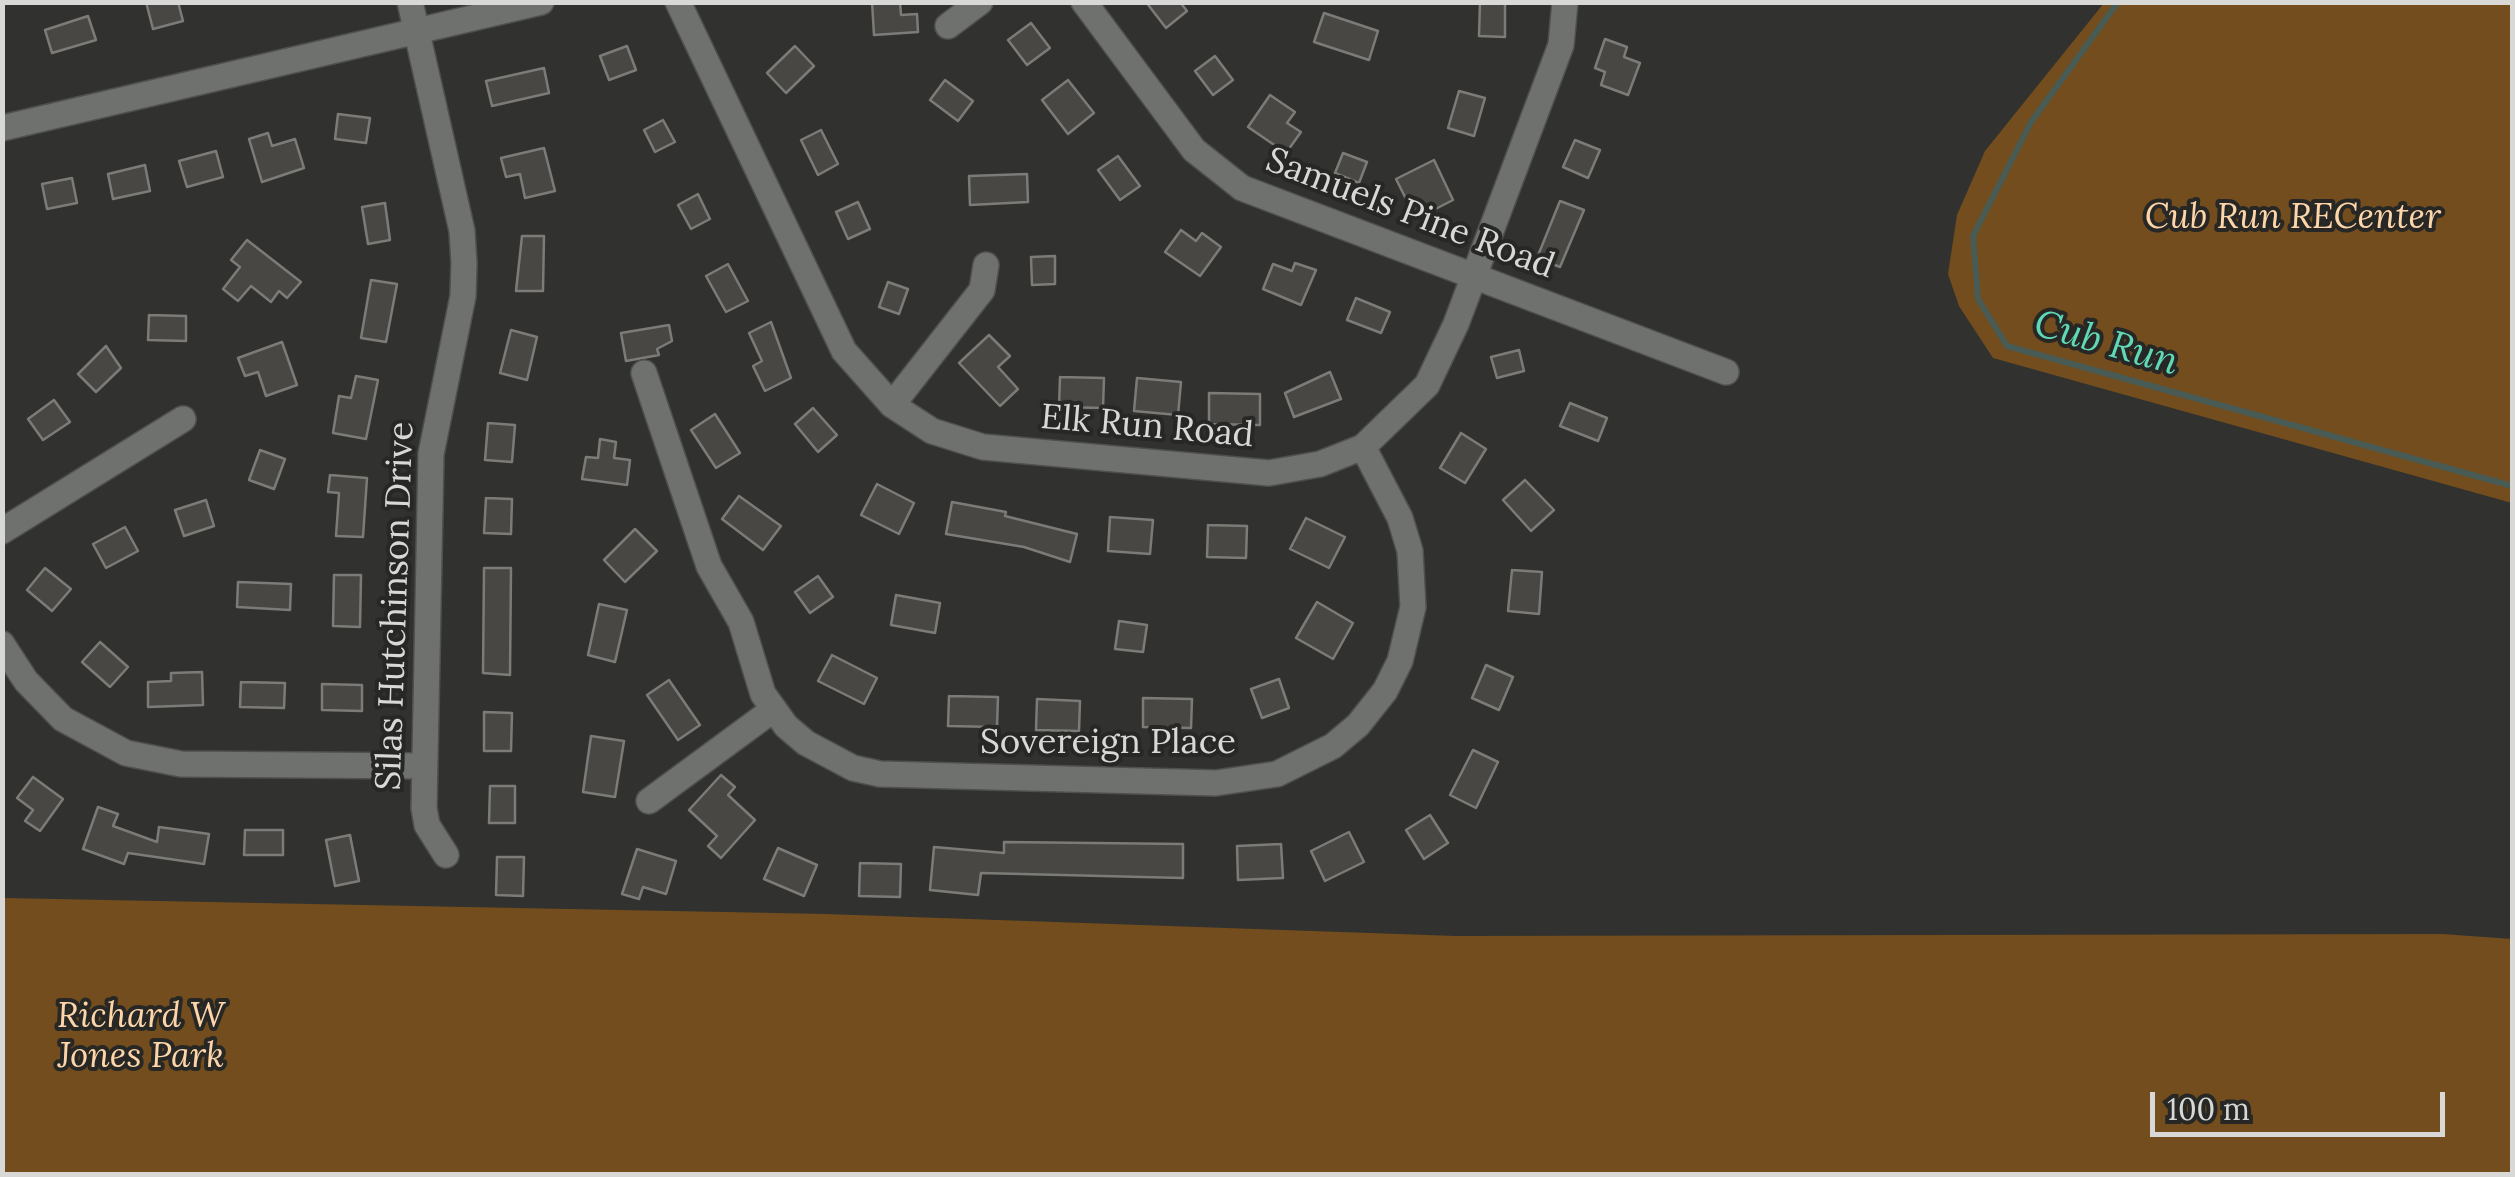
<!DOCTYPE html>
<html>
<head>
<meta charset="utf-8">
<style>
	body { margin:0 }
	#map { position:relative; width:2515px; height:1177px; overflow:hidden; background:#31322f; font-family:Lora,serif }
	canvas { display:block }
	.frame { position:absolute; inset:0; border:5px solid #d8d9d7; pointer-events:none }
	.scale { position:absolute; left:2150px; top:1092px; width:295px; height:45px; box-sizing:border-box; border:5px solid #d8d9d7; border-top:0; padding-left:12px; font-size:30px; line-height:35px; white-space:nowrap; color:#d8d9d7; -webkit-text-stroke:8px #272825; paint-order:stroke }
</style>
</head>
<body>
<div id="map">
<canvas width="2515" height="1177"></canvas>
<div class="frame"></div>
<div class="scale">100 m</div>
</div>
<script>
const ctx = document.querySelector('canvas').getContext('2d');
ctx.lineJoin = 'round';
function fill(path, color) { ctx.fillStyle = color; ctx.fill(path, 'evenodd'); }
const toPath = rows => new Path2D(rows.map(r => 'M' + r).join(''));
function stroke(path, color, width, dash) { ctx.strokeStyle = color; ctx.lineWidth = width; ctx.lineCap = dash ? 'butt' : 'round'; ctx.setLineDash(dash || []); ctx.stroke(path); }
function drawText(font, color, halo, rows, align = 'center') {
  ctx.font = font + ' Lora,serif'; ctx.lineWidth = 8; ctx.setLineDash([]); ctx.textBaseline = 'middle'; ctx.strokeStyle = halo; ctx.fillStyle = color; for (const [text, x, y, turn = 0] of rows) {
    ctx.save(); ctx.translate(x, y); ctx.rotate((+turn || 0) * Math.PI / 180); ctx.textAlign = isNaN(turn) ? turn : align; if (halo) ctx.strokeText(text, 0, 0); ctx.fillText(text, 0, 0); ctx.restore();
  }
}
const green = toPath([
	[2104,3,2512,3,2512,503,1993,358,1959,306,1948,274,1957,215,1985,151],
	[3,898,826,914,1455,936,2442,934,2512,939,2512,1174,3,1174]
]);
const stream = toPath([
	[2118,2,2031,122,1973,236,1978,299,2007,346,2512,486]
]);
const building = toPath([
	[146,2,178,2,183,21,153,29,146,2],
	[872,2,900,2,901,15,917,14,918,32,874,35,872,2],
	[1146,2,1180,2,1187,11,1166,28,1146,2],
	[1480,2,1505,2,1505,37,1479,36,1480,2],
	[1324,13,1378,31,1369,60,1314,42,1324,13],
	[88,16,96,40,52,53,45,30,88,16],
	[1031,23,1050,48,1027,65,1008,40,1031,23],
	[1605,39,1627,47,1624,57,1640,63,1628,95,1601,85,1605,72,1595,68,1605,39],
	[627,46,636,70,609,80,600,56,627,46],
	[795,46,814,66,786,93,767,73,795,46],
	[1215,56,1233,80,1213,95,1195,71,1215,56],
	[544,68,549,93,492,106,486,81,544,68],
	[945,80,973,101,958,121,930,100,945,80],
	[1068,80,1094,113,1068,134,1042,100,1068,80],
	[1459,91,1485,98,1474,136,1448,128,1459,91],
	[1270,95,1295,112,1287,123,1301,132,1286,153,1248,127,1270,95],
	[338,114,370,118,366,143,335,139,338,114],
	[663,120,675,142,655,152,644,130,663,120],
	[821,130,838,164,818,175,801,140,821,130],
	[268,133,272,146,295,139,304,168,262,182,249,139,268,133],
	[1575,140,1600,150,1588,178,1563,167,1575,140],
	[544,148,555,191,525,198,520,174,506,177,501,158,544,148],
	[216,151,223,177,187,187,179,161,216,151],
	[1343,153,1367,162,1359,183,1335,173,1343,153],
	[1118,156,1140,186,1120,200,1098,170,1118,156],
	[1434,160,1453,200,1416,219,1396,179,1434,160],
	[145,165,150,191,113,199,108,174,145,165],
	[1027,174,1028,202,970,205,969,176,1027,174],
	[72,178,77,203,47,209,42,184,72,178],
	[698,194,710,219,691,229,678,205,698,194],
	[1560,201,1584,210,1560,267,1537,258,1560,201],
	[858,202,870,229,848,239,836,212,858,202],
	[385,203,390,240,368,244,362,207,385,203],
	[1181,230,1196,241,1202,233,1221,247,1200,276,1165,252,1181,230],
	[522,236,544,236,543,291,516,291,522,236],
	[247,240,301,282,287,298,279,291,271,302,251,286,238,301,223,289,240,267,231,260,247,240],
	[1055,256,1055,284,1032,285,1031,257,1055,256],
	[1295,263,1316,270,1301,305,1263,289,1273,264,1292,271,1295,263],
	[728,264,748,301,726,312,706,276,728,264],
	[371,280,397,284,386,342,361,338,371,280],
	[888,282,908,289,899,314,879,307,888,282],
	[1356,298,1390,312,1381,333,1347,320,1356,298],
	[149,315,186,316,186,341,148,340,149,315],
	[771,322,791,378,765,391,753,366,762,361,749,333,771,322],
	[669,325,672,341,657,349,659,355,626,361,621,333,669,325],
	[511,330,537,337,527,380,500,373,511,330],
	[989,335,1010,356,998,367,1018,389,1000,406,959,363,989,335],
	[282,342,297,385,266,396,258,372,245,376,238,358,282,342],
	[106,346,121,368,96,392,78,374,106,346],
	[1519,350,1524,371,1497,378,1491,357,1519,350],
	[1330,372,1341,399,1294,417,1285,393,1330,372],
	[356,376,378,380,366,439,333,433,339,396,351,398,356,376],
	[1060,377,1104,378,1103,408,1059,407,1060,377],
	[1137,378,1181,382,1178,415,1134,411,1137,378],
	[1209,393,1260,394,1260,425,1209,424,1209,393],
	[54,400,70,422,43,440,28,419,54,400],
	[1570,403,1607,418,1598,441,1560,426,1570,403],
	[813,408,837,435,818,452,795,424,813,408],
	[715,414,740,453,716,468,691,430,715,414],
	[488,423,515,425,512,462,485,460,488,423],
	[1461,433,1486,449,1465,483,1440,468,1461,433],
	[600,439,616,442,614,458,630,460,627,485,582,479,586,457,598,458,600,439],
	[260,450,285,459,274,489,249,480,260,450],
	[330,475,367,478,363,537,336,536,339,493,328,492,330,475],
	[1525,480,1554,510,1531,531,1503,500,1525,480],
	[877,484,914,503,899,534,861,515,877,484],
	[739,496,781,526,763,550,722,519,739,496],
	[486,498,512,499,511,534,484,533,486,498],
	[206,500,214,526,184,536,175,510,206,500],
	[952,502,1006,512,1005,516,1077,534,1070,562,1024,547,946,534,952,502],
	[1110,517,1153,520,1150,554,1108,551,1110,517],
	[1306,518,1345,537,1329,568,1290,549,1306,518],
	[1208,525,1247,526,1246,558,1207,557,1208,525],
	[125,527,138,551,106,568,93,544,125,527],
	[635,529,657,551,625,582,604,560,635,529],
	[45,568,71,589,52,611,27,590,45,568],
	[484,568,511,568,510,675,483,673,484,568],
	[1512,570,1542,572,1539,614,1508,611,1512,570],
	[334,575,361,575,360,627,333,626,334,575],
	[818,576,833,597,810,613,795,592,818,576],
	[238,582,291,584,290,610,237,607,238,582],
	[896,595,940,603,935,633,891,625,896,595],
	[1317,602,1353,623,1333,659,1296,638,1317,602],
	[599,604,627,610,615,662,588,655,599,604],
	[1119,621,1147,625,1143,652,1115,649,1119,621],
	[100,642,128,667,110,687,82,662,100,642],
	[832,655,877,678,864,704,818,681,832,655],
	[1486,665,1513,677,1499,710,1472,698,1486,665],
	[202,672,203,705,148,707,148,682,171,681,171,673,202,672],
	[1279,679,1289,708,1262,718,1251,689,1279,679],
	[669,680,700,725,678,740,647,695,669,680],
	[241,682,285,683,284,708,240,707,241,682],
	[322,684,362,685,362,711,322,710,322,684],
	[949,696,998,697,997,727,948,726,949,696],
	[1143,698,1192,699,1191,728,1143,727,1143,698],
	[1037,699,1080,701,1079,731,1036,730,1037,699],
	[484,712,512,713,511,751,484,751,484,712],
	[591,736,624,741,615,797,583,792,591,736],
	[1473,750,1498,762,1476,808,1450,795,1473,750],
	[721,775,735,787,728,795,755,820,721,858,708,846,717,836,689,810,721,775],
	[33,777,63,799,40,831,25,821,33,810,17,798,33,777],
	[490,786,515,786,515,823,489,823,490,786],
	[98,807,118,814,113,826,157,842,159,827,209,834,204,864,128,853,124,864,83,849,98,807],
	[1430,815,1448,843,1424,859,1406,830,1430,815],
	[245,830,283,830,283,855,244,855,245,830],
	[1349,832,1364,862,1325,881,1311,851,1349,832],
	[350,835,359,881,335,886,326,840,350,835],
	[1004,842,1183,844,1183,878,981,873,978,895,930,890,934,847,1004,853,1004,842],
	[1281,844,1283,878,1238,880,1237,846,1281,844],
	[778,848,817,865,804,896,764,879,778,848],
	[637,849,676,861,666,894,643,887,639,899,622,894,637,849],
	[497,857,524,857,523,896,496,895,497,857],
	[860,863,901,864,900,897,859,896,860,863]
]);
const minor = toPath([
	[410,2,462,231,464,263,463,296,431,454,424,808,427,825,446,855],
	[678,2,844,351,892,405,932,431,983,447,1269,473,1320,464,1363,447,1427,385,1456,324,1561,45,1565,2],
	[1084,2,1194,150,1242,188,1726,372],
	[948,26,980,2],
	[2,128,541,2],
	[644,373,709,566,741,622,763,694,786,726,806,743,853,768,880,774,1216,783,1277,774,1333,746,1358,725,1385,691,1400,661,1413,607,1410,551,1400,518,1363,447],
	[892,405,982,290,986,265],
	[2,531,183,419],
	[2,644,26,681,63,719,126,753,181,764,424,766],
	[649,801,774,709]
]);
const streetNames = [
	["Samuels Pine Road",1410,214,21],
	["Elk Run Road",1147,427,5],
	["Silas Hutchinson Drive",396,606,-88],
	["Sovereign Place",1108,743]
];
const parkNames = [
	["Cub Run RECenter",2293,218],
	["Richard W",141,1017],
	["Jones Park",141,1057]
];
const waterNames = [
	["Cub Run",2106,344,16]
];
fill(green, '#734d1d');
stroke(stream, '#485b55', 6);
fill(building, '#484743');
stroke(building, '#7c7b77', 2.5);
stroke(minor, '#4f504d', 28);
stroke(minor, '#6f716f', 25);
drawText('35px', '#d8d9d7', '#272825', streetNames);
drawText('italic 35px', '#fdd5a9', '#272825', parkNames);
drawText('italic 38px', '#5fd9b6', '#272825', waterNames);
</script>
</body>
</html>
